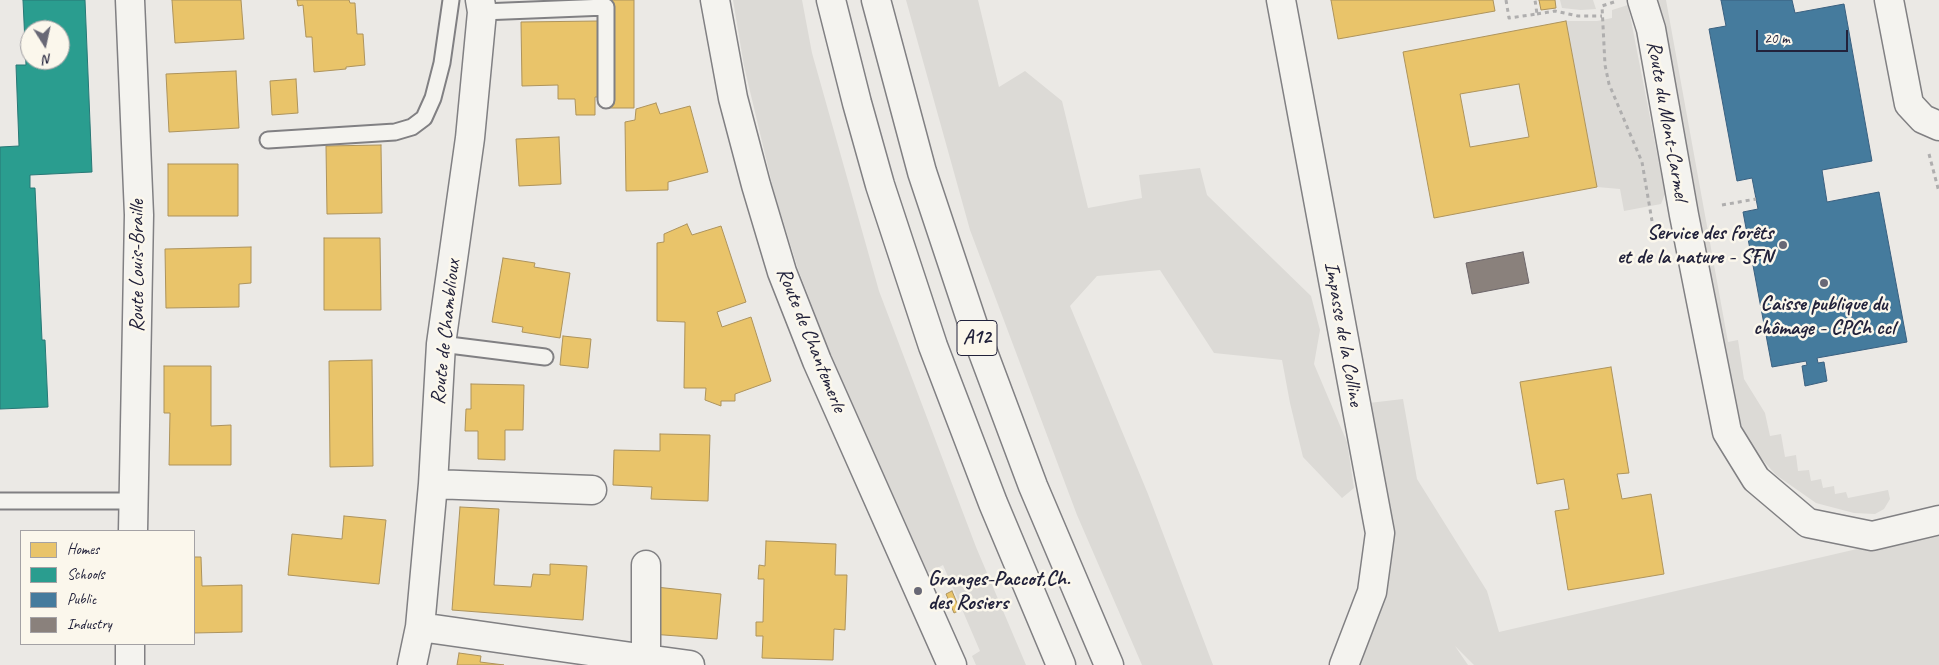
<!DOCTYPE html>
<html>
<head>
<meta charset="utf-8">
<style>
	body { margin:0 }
	#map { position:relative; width:1939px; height:665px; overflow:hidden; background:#ebe9e5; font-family:Caveat,sans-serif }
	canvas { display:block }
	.legend { position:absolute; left:20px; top:530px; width:175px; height:115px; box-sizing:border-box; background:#fbf7ec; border:1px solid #a4a2a5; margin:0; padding:6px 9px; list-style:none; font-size:15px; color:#22223b }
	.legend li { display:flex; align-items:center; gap:10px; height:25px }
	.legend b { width:25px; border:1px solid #a4a2a5 }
	.north { position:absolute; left:20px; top:20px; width:50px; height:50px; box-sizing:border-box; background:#fbf7ec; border:1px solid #a4a2a5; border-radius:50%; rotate:170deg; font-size:14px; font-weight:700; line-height:20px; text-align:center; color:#22223b }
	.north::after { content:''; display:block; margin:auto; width:18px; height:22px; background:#686876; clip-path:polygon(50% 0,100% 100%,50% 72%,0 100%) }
	.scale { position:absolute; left:1756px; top:30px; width:92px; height:22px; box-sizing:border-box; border:2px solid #22223b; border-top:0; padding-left:6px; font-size:15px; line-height:18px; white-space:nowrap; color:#22223b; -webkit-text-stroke:4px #fbf7ec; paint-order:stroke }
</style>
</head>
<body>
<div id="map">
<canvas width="1939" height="665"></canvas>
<ul class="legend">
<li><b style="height:14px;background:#e9c46a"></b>Homes</li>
<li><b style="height:14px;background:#2a9d8f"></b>Schools</li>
<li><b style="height:14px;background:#457b9d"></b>Public</li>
<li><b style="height:14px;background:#8a817c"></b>Industry</li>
</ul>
<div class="north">N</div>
<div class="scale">20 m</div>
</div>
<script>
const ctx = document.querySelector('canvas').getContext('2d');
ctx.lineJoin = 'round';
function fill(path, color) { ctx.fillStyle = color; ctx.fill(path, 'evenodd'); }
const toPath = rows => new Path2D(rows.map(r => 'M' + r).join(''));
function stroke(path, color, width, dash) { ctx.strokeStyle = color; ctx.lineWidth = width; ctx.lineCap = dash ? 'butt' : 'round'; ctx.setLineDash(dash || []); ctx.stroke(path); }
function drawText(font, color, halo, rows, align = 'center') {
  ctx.font = font + ' Caveat,sans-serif'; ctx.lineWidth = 5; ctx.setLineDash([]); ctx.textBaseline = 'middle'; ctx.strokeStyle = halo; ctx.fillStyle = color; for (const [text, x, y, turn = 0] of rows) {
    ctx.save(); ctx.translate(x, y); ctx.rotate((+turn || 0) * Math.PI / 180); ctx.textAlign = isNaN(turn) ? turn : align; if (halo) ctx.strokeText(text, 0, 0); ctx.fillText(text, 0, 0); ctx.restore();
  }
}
const green = toPath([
	[733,0,802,0,812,53,879,291,976,547,1026,665,976,665,972,656,980,651,943,565,928,573,832,358,798,269,774,192,744,66],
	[906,0,978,0,999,87,1025,71,1062,101,1088,208,1142,198,1139,175,1200,168,1207,195,1311,296,1320,330,1314,364,1347,442,1354,488,1342,498,1303,457,1290,403,1282,360,1214,353,1160,270,1097,276,1070,306,1148,494,1213,665,1142,665,1077,515,970,230],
	[1560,0,1593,0,1596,9,1581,10,1562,8],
	[1658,0,1666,0,1728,342,1738,340,1744,379,1765,413,1770,436,1781,434,1785,457,1796,455,1798,471,1809,470,1811,481,1821,479,1823,488,1834,486,1835,494,1846,492,1848,498,1888,490,1890,499,1884,509,1875,514,1854,513,1816,503,1776,475,1752,448,1740,422,1723,343,1668,41],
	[1628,5,1665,194,1661,204,1624,211,1620,189,1597,187,1566,21,1597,21,1612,18,1612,10],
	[1403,399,1417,479,1487,591,1499,632,1939,530,1939,665,1474,665,1455,646,1468,665,1353,665,1382,599,1369,403]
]);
const homes = toPath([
	[172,0,241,0,244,39,175,43,172,0],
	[297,0,349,0,350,3,355,3,357,34,363,34,365,65,346,67,346,69,314,72,312,37,306,37,303,5,298,6,297,0],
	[610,0,634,0,634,108,609,108,610,0],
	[1331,0,1493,0,1495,11,1338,39,1331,0],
	[1539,0,1555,0,1556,8,1541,10,1539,0],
	[599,21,599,97,595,97,595,115,576,115,575,99,558,99,558,85,522,86,521,22,599,21],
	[1566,21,1597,187,1434,218,1403,52,1566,21],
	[1519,84,1529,137,1470,147,1460,94,1519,84],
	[236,71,239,128,169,132,166,74,236,71],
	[296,79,298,113,272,115,270,81,296,79],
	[656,103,660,114,690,106,708,172,668,182,668,190,626,191,625,122,635,120,636,109,656,103],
	[559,137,561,184,519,186,516,139,559,137],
	[381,145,382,213,327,214,326,146,381,145],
	[168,164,238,164,238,216,168,216,168,164],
	[687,224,692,235,721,226,746,302,717,312,722,327,751,317,771,381,735,394,735,401,721,401,721,406,705,400,706,388,684,388,685,322,657,321,657,243,664,242,664,234,687,224],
	[324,238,380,238,381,310,324,310,324,238],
	[251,247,251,283,239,284,239,307,166,308,165,249,251,247],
	[503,258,535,263,534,267,570,273,560,338,522,332,523,327,492,322,503,258],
	[563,336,591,339,588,368,560,365,563,336],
	[372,360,373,466,330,467,329,361,372,360],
	[164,366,211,366,211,426,231,425,231,465,169,465,170,413,164,413,164,366],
	[1611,367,1629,473,1617,474,1622,499,1651,494,1664,574,1568,590,1555,511,1569,509,1564,479,1537,484,1520,382,1611,367],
	[471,384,524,385,523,430,505,430,505,460,478,459,478,431,465,431,466,409,471,409,471,384],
	[660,434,710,435,708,501,651,499,652,487,613,485,614,450,660,451,660,434],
	[460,507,499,509,494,585,531,587,533,574,550,575,550,564,587,566,583,620,452,610,460,507],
	[344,516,386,520,379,584,288,575,292,534,342,539,344,516],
	[766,541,836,544,835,575,847,575,845,630,834,629,833,660,762,658,763,636,756,636,756,622,763,622,764,579,758,579,759,565,765,566,766,541],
	[194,557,201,557,202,586,242,585,242,632,194,633,194,557],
	[656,587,721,594,717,639,651,634,656,587],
	[952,591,960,610,954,613,946,594,952,591],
	[459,653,481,656,480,662,504,665,457,665,459,653]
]);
const schools = toPath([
	[23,0,85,0,92,172,30,175,30,188,35,188,42,340,45,340,48,407,0,409,0,147,19,146,16,65,26,65,23,0],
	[30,30,60,30,60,60,30,60,30,30]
]);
const public = toPath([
	[1721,0,1792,0,1795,13,1844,4,1872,161,1822,170,1827,202,1879,192,1907,342,1817,358,1818,363,1824,362,1827,381,1805,386,1802,366,1807,365,1806,361,1772,367,1743,212,1758,209,1752,178,1737,181,1709,29,1726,26,1721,0]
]);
const industry = toPath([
	[1523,252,1529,283,1472,294,1466,263,1523,252]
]);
const path = toPath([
	[1506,0,1509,18,1537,14,1535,0],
	[1614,2,1602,6,1605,65,1609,84,1642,162,1652,221],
	[1537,14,1555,11,1578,16,1602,16],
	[1929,154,1939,192],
	[1722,205,1756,199]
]);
const lane = toPath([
	[482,12,606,7,606,100],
	[268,140,395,132,412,127,424,118,433,98,442,63,451,0],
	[441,344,545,357],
	[0,501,134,501]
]);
const street = toPath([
	[130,0,139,215,133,531],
	[1281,0,1380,533,1372,592,1344,665],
	[1642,0,1651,29,1684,215,1727,432,1756,479,1808,523,1872,536,1939,520],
	[1889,0,1909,104,1923,119,1939,126],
	[433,484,592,490],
	[646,565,646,659,690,665],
	[420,627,646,659,647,665],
	[130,665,130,644],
	[412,665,420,627,433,484,441,344,470,138,482,12,480,0]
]);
const secondary = toPath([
	[715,0,733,98,756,185,782,272,817,361,952,665]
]);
const highway = toPath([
	[831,0,857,103,880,185,933,346,993,503,1061,665],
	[876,0,922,172,975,331,1033,486,1109,665]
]);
const markers = [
	[1783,245,5,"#686876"],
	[1824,283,5,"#686876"],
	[918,591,5,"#686876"]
];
const shields = [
	[977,338,40]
];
const shieldNames = [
	["A12",977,338]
];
const streetNames = [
	["Route du Mont-Carmel",1667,121,80],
	["Route Louis-Braille",137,266,-90],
	["Route de Chamblioux",446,332,-84],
	["Impasse de la Colline",1343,334,80],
	["Route de Chantemerle",811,340,68]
];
const poiNames = [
	["Service des forêts",1773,233],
	["et de la nature - SFN",1773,257],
	["Caisse publique du",1824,304,"center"],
	["chômage - CPCh ccl",1824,328,"center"],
	["Granges-Paccot,Ch.",928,579,"left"],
	["des Rosiers",928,603,"left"]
];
fill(green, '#dcdad6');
fill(homes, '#e9c46a');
stroke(homes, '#ad935c', 1);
fill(schools, '#2a9d8f');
stroke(schools, '#287876', 1);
fill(public, '#457b9d');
stroke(public, '#3a6080', 1);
fill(industry, '#8a817c');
stroke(industry, '#6b6468', 1);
stroke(lane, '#818083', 19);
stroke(street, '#818083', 31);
stroke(secondary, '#818083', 31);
stroke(highway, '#818083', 31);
stroke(path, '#afaeae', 3, [4, 4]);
stroke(lane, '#f4f3ef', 15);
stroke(street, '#f4f3ef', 28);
stroke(secondary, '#f4f3ef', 28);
stroke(highway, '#f4f3ef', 28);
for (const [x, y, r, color] of markers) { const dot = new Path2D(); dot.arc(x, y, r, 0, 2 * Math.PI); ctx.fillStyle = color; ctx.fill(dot); stroke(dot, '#fbf7ec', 2); }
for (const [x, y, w] of shields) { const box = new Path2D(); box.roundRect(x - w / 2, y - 17.5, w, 35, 4); ctx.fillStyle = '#fbf7ec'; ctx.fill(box); stroke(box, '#22223b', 1); }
drawText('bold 20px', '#22223b', null, shieldNames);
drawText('21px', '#22223b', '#fbf7ec', streetNames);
drawText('bold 21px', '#22223b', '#fbf7ec', poiNames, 'right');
</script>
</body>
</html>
